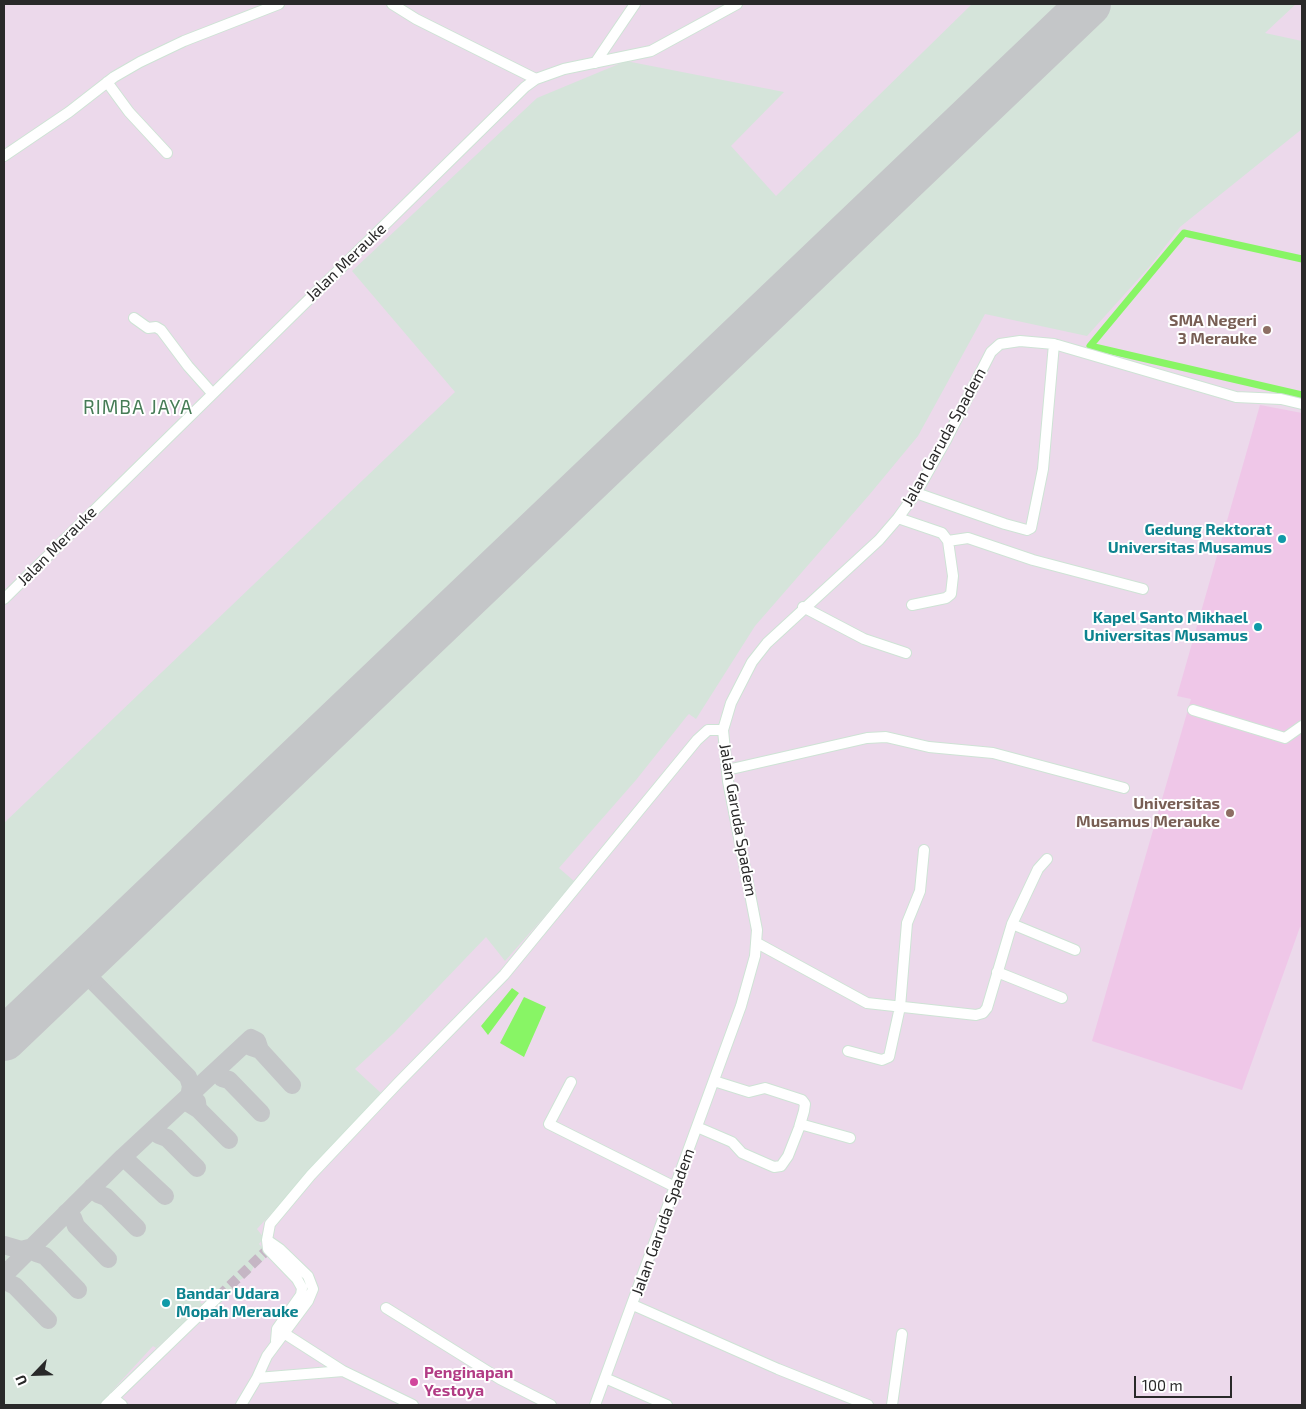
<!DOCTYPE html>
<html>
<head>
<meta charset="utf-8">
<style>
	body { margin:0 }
	#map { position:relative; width:1306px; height:1409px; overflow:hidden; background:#ecd9eb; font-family:"Exo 2",sans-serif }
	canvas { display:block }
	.frame { position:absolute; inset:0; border:5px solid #292929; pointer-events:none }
	.north { position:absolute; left:10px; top:1349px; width:50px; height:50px; -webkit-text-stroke:4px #fff; paint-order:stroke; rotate:246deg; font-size:14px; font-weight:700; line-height:20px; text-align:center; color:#292929 }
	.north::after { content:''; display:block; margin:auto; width:18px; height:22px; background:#292929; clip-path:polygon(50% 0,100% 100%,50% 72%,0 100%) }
	.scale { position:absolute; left:1134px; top:1376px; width:98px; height:22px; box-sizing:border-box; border:2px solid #292929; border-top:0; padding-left:6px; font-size:15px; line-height:18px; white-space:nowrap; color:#292929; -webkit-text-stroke:4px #fff; paint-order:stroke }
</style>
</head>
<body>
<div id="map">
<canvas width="1306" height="1409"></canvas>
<div class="frame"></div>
<div class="north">U</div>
<div class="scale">100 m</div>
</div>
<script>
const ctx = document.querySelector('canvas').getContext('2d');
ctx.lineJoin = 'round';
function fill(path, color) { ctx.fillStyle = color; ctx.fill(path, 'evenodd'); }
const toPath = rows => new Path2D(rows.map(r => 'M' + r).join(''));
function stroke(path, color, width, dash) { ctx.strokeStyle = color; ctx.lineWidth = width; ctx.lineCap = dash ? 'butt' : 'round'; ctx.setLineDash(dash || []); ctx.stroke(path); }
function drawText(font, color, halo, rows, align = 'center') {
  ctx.font = font + ' "Exo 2",sans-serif'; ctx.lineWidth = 4; ctx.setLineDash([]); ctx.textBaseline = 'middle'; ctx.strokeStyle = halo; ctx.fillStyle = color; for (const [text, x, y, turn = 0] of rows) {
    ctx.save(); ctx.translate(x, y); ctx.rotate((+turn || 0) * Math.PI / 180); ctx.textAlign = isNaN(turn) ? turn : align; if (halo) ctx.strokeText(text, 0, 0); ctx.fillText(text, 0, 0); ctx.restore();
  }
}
const education = toPath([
	[1260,405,1302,413,1302,928,1300,927,1242,1090,1092,1041,1191,699,1177,696]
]);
const airport = toPath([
	[972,4,1296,4,1265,33,1302,41,1302,129,1180,227,1150,266,1087,336,985,314,918,436,870,494,755,626,696,719,689,714,687,716,636,780,559,868,574,881,543,918,505,961,486,937,394,1033,355,1069,381,1093,257,1229,264,1238,259,1244,266,1251,264,1260,254,1266,250,1274,240,1280,236,1288,225,1294,222,1299,208,1303,204,1298,200,1302,203,1305,156,1348,153,1346,99,1405,4,1405,4,823,455,392,352,271,537,98,626,61,784,92,731,146,776,196]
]);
const water = toPath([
	[512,988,519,993,488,1035,481,1026],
	[524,997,546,1007,524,1057,500,1043]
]);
const canal = toPath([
	[1302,259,1184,233,1090,346,1302,395]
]);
const taxiway = toPath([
	[79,967,188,1077,191,1086,189,1097,197,1102,198,1109],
	[251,1047,260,1050,292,1085],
	[218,1070,222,1078,229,1080,261,1113],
	[190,1104,198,1109,229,1140],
	[154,1128,159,1135,167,1138,197,1168],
	[123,1157,165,1196],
	[92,1187,98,1194,106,1197,137,1228],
	[66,1213,73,1218,76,1226,108,1259],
	[4,1245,21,1250,33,1247,36,1253,45,1256,78,1290],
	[4,1275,123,1157,251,1038,257,1041,260,1050],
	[4,1277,7,1282,15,1286,48,1320]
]);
const runway = toPath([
	[4,1039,1089,4]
]);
const minorTunnel = toPath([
	[219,1296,265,1252]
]);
const minor = toPath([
	[392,4,416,19,536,79],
	[595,63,635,4],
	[107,82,129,112,167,153],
	[4,156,69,112,114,77,140,62,184,41,279,4],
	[134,318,148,328,156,327,161,330,188,366,212,393],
	[916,493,1005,524,1027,530,1031,528,1043,469,1054,344],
	[898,518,942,533,948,541,953,576,951,594,946,598,912,605],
	[948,541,968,538,1033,560,1143,589],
	[4,599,525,87,536,79,564,69,651,51,737,4],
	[803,607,864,639,906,653],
	[1193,710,1285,738,1302,726],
	[727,770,867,738,886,737,929,747,993,753,1124,788],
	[1012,924,1075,950],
	[757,943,867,1003,976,1015,983,1013,987,1008,1012,924,1038,869,1047,859],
	[997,972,1062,998],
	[848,1051,882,1060,889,1057,900,1007,907,923,920,891,924,850],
	[571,1082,549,1124,675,1187],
	[800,1124,850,1138],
	[697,1127,732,1142,742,1153,774,1167,781,1166,788,1156,799,1128,804,1111,805,1104,802,1100,765,1088,749,1092,714,1081],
	[267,1240,270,1224,311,1175,398,1083,504,975,697,740,708,730,723,730],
	[633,1305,778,1369,868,1405],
	[386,1308,500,1379,551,1405],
	[279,1330,343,1371,413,1405],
	[257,1378,343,1371],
	[605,1378,667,1405],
	[113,1398,122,1405],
	[106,1405,219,1296],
	[241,1405,257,1378,267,1356,308,1301,313,1289,308,1276,280,1249,267,1240,268,1249,297,1279,302,1288,301,1295,277,1329,276,1341],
	[595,1405,741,1006,755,956,757,930,728,781,723,730,731,703,752,662,767,643,879,540,898,518,916,493,946,440,991,352,1000,344,1020,341,1054,344,1236,397,1281,399,1302,404],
	[892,1405,902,1334]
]);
const markers = [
	[1267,330,5,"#8d6e63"],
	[1282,539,5,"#0f9aa8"],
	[1258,627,5,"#0f9aa8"],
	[1230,813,5,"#8d6e63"],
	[166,1303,5,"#0f9aa8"],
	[414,1382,5,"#d1479c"]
];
const streetNames = [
	["Jalan Merauke",346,262,-44],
	["Jalan Garuda Spadem",944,437,-61],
	["Jalan Merauke",57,546,-45],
	["Jalan Garuda Spadem",738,820,80],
	["Jalan Garuda Spadem",663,1222,-70]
];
const educationNames = [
	["SMA Negeri",1257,321],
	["3 Merauke",1257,339],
	["Universitas",1220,804],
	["Musamus Merauke",1220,822]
];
const cultureNames = [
	["Gedung Rektorat",1272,530],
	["Universitas Musamus",1272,548],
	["Kapel Santo Mikhael",1248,618],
	["Universitas Musamus",1248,636],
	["Bandar Udara",176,1294,"left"],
	["Mopah Merauke",176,1312,"left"]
];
const hotelNames = [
	["Penginapan",424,1373],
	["Yestoya",424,1391]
];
const quarterNames = [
	["RIMBA JAYA",138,408]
];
fill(education, '#efc7e8');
fill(airport, '#d5e4da');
fill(water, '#88f565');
stroke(canal, '#88f565', 7);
stroke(taxiway, '#c4c6c8', 18);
stroke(runway, '#c4c6c8', 44);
stroke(minorTunnel, '#c5b6c4', 10, [10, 5]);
stroke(minor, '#cee3d5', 12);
stroke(minor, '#fff', 10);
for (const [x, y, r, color] of markers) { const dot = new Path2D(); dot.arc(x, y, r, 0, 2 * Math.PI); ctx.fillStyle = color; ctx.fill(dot); stroke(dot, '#fff', 2); }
drawText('16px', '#292929', '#fff', streetNames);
drawText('bold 16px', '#785e54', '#fff', educationNames, 'right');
drawText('bold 16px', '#0d838f', '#fff', cultureNames, 'right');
drawText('bold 16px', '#b23c85', '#fff', hotelNames, 'left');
ctx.letterSpacing = '1px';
drawText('19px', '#477c57', '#fff', quarterNames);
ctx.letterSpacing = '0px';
</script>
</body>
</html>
